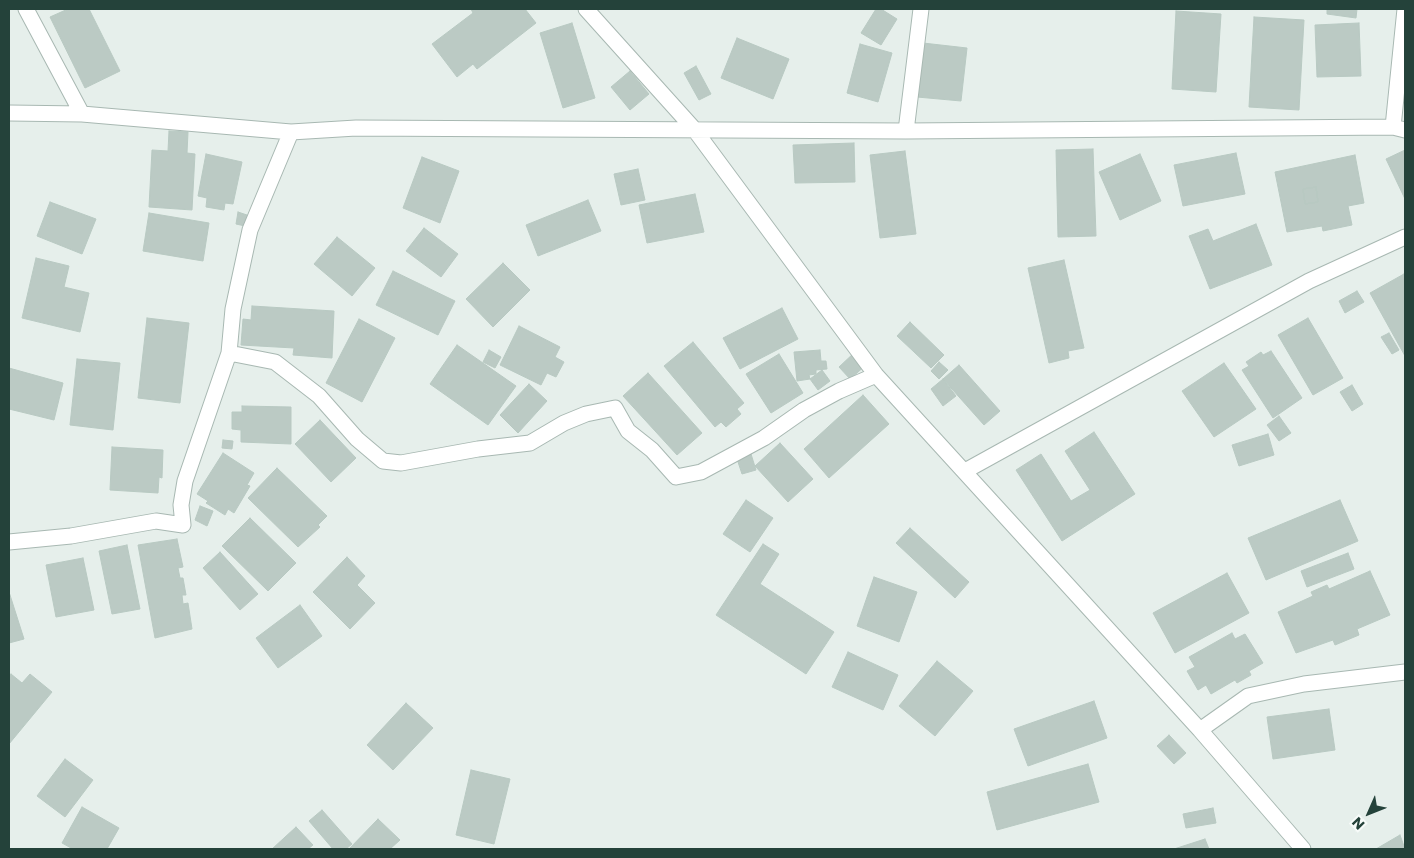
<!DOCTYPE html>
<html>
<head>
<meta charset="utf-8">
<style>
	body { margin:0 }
	#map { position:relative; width:1414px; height:858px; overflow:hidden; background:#e6efeb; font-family:Poppins,sans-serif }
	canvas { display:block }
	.frame { position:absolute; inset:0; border:10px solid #24423a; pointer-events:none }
	.north { position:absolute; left:1344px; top:788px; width:50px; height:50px; -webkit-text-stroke:4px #f7fbf9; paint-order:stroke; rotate:226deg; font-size:14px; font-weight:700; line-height:20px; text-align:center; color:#24423a }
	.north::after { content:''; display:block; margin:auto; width:18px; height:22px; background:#24423a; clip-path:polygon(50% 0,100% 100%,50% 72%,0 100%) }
</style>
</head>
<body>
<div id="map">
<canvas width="1414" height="858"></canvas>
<div class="frame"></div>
<div class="north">N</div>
</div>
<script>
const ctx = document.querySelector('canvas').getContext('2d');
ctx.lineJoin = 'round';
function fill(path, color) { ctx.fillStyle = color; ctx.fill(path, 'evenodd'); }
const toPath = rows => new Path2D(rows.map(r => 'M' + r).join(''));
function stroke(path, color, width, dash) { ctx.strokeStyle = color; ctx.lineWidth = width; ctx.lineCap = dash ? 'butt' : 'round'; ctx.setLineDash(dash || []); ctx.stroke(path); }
const building = toPath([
	[68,9,89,9,120,71,85,88,50,17,68,9],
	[525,9,536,23,477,69,473,64,457,77,432,44,473,13,471,9,525,9],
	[876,9,881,9,897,19,881,45,861,33,876,9],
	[1327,9,1357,9,1356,18,1327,14,1327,9],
	[1176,11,1221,14,1216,92,1172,89,1176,11],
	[1254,17,1304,20,1299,110,1249,107,1254,17],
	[572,23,595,98,563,108,540,33,572,23],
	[1359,23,1361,76,1317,77,1315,25,1359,23],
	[737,38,789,59,773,99,721,78,737,38],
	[923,43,967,48,961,101,917,97,923,43],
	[860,44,892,53,878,102,847,93,860,44],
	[696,66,711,94,699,100,684,73,696,66],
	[630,71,649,94,630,110,611,87,630,71],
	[169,131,188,132,187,153,195,154,192,210,149,207,152,150,168,151,169,131],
	[854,143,855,182,795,183,793,145,854,143],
	[1093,149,1096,236,1058,237,1056,150,1093,149],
	[1405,150,1405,199,1386,159,1405,150],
	[905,151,916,234,880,238,870,155,905,151],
	[1236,153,1245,194,1183,206,1174,165,1236,153],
	[206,154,242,162,233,204,225,203,224,210,206,207,207,198,198,196,206,154],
	[1140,154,1161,201,1120,220,1099,172,1140,154],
	[1355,155,1364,203,1348,206,1352,225,1323,231,1322,226,1287,232,1275,172,1355,155],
	[1316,187,1318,202,1305,204,1303,189,1316,187],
	[422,157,459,171,440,223,403,208,422,157],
	[638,169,645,200,621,205,614,174,638,169],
	[1316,187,1318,202,1305,204,1303,189,1316,187],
	[695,194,704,232,647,243,639,205,695,194],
	[588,200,601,231,538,256,526,225,588,200],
	[50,202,96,219,82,254,37,236,50,202],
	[238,212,247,215,245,226,236,224,238,212],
	[149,213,209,223,203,261,143,251,149,213],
	[1256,224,1272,265,1210,289,1189,236,1208,229,1213,241,1256,224],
	[424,228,458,254,441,277,406,251,424,228],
	[337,237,375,268,352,296,314,264,337,237],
	[36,258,69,266,64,287,89,293,80,332,22,318,36,258],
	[1064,260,1084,348,1068,351,1069,358,1049,363,1028,268,1064,260],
	[503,263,530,290,493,327,466,299,503,263],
	[393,271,455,301,438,335,376,305,393,271],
	[1404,274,1405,276,1405,356,1370,293,1404,274],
	[1357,291,1364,302,1345,313,1339,301,1357,291],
	[252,306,334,311,332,358,293,355,294,348,241,345,243,319,251,320,252,306],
	[782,308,798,339,740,369,723,338,782,308],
	[147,318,189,323,180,403,138,398,147,318],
	[1308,318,1343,378,1313,395,1278,335,1308,318],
	[359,319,395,338,362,402,326,383,359,319],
	[910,322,944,355,931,368,897,336,910,322],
	[519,326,560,347,555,357,564,362,556,377,547,373,541,385,500,365,519,326],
	[1389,333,1399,350,1392,354,1381,337,1389,333],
	[693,342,744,403,737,409,741,414,726,427,721,422,715,427,664,366,693,342],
	[457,345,516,386,488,425,430,384,457,345],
	[489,350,501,357,495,368,483,362,489,350],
	[820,350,821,361,826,361,827,369,816,370,816,374,809,375,810,379,797,381,794,352,820,350],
	[1271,351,1302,398,1273,418,1242,370,1249,366,1246,362,1261,352,1263,355,1271,351],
	[855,352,866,365,850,379,839,367,855,352],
	[779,354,803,393,771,413,746,374,779,354],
	[77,359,120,363,113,430,70,425,77,359],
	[939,362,948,370,939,379,931,371,939,362],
	[1224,363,1256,409,1214,437,1182,391,1224,363],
	[959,365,1000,411,984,425,943,379,959,365],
	[9,368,63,383,54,420,9,409,9,368],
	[822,370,830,381,818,390,810,379,822,370],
	[648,373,702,433,677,455,623,396,648,373],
	[943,379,956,396,943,406,931,389,943,379],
	[529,384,547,401,518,433,500,415,529,384],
	[1352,385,1363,404,1352,411,1340,392,1352,385],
	[863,395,889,424,829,478,804,449,863,395],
	[242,406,291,407,291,444,241,442,241,430,232,429,232,412,242,412,242,406],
	[1279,416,1291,433,1279,441,1267,425,1279,416],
	[320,420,356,458,331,482,295,444,320,420],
	[1094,432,1135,494,1062,541,1016,470,1041,454,1071,501,1090,490,1065,451,1094,432],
	[1268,434,1274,455,1239,466,1232,445,1268,434],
	[223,440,233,441,232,449,222,448,223,440],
	[780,443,813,479,788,502,755,466,780,443],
	[112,447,163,450,162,478,159,477,158,493,110,490,112,447],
	[223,453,254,473,247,485,250,486,234,513,228,509,225,515,206,503,208,501,197,494,223,453],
	[751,454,756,470,742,474,737,459,751,454],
	[277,468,327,516,318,525,320,527,298,547,248,498,277,468],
	[746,500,773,518,750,552,723,534,746,500],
	[1340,500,1358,541,1266,580,1248,538,1340,500],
	[200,506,213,511,207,526,195,520,200,506],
	[250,518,296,563,268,591,222,546,250,518],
	[910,528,969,582,955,598,896,543,910,528],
	[177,539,183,567,178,568,180,578,183,578,186,595,182,595,183,604,188,603,192,629,155,638,138,545,177,539],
	[763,544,779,554,760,584,834,632,806,674,716,615,763,544],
	[127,545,140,609,112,614,99,551,127,545],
	[220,552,258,594,240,610,203,568,220,552],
	[1348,553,1354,569,1307,587,1301,571,1348,553],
	[347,557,365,576,357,585,375,603,350,629,313,592,347,557],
	[83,558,94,610,56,617,46,565,83,558],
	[1370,571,1390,615,1357,629,1359,635,1335,645,1333,640,1296,653,1278,612,1313,596,1311,592,1327,585,1329,589,1370,571],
	[1227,573,1249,613,1175,653,1153,613,1227,573],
	[874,577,917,592,899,642,857,626,874,577],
	[10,595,24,639,9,643,9,596,10,595],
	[300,605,322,636,278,668,256,638,300,605],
	[1232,633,1235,639,1245,634,1263,663,1249,671,1251,675,1237,683,1235,680,1211,694,1206,685,1198,690,1187,671,1195,667,1189,657,1232,633],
	[848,652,898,675,883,710,832,687,848,652],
	[937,661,973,691,935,736,899,706,937,661],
	[11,674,22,683,30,674,52,692,9,744,9,677,11,674],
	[1094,701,1107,738,1028,766,1014,729,1094,701],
	[406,703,433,728,393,770,367,745,406,703],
	[1329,709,1335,750,1273,759,1267,717,1329,709],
	[1169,735,1186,753,1174,764,1157,746,1169,735],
	[65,759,93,780,65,817,37,796,65,759],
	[1088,764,1099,802,997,830,987,792,1088,764],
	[471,770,510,779,494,844,456,835,471,770],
	[82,807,119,828,107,849,73,849,62,843,82,807],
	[1213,808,1216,823,1186,828,1183,814,1213,808],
	[322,810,352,844,346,849,333,849,309,821,322,810],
	[378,819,400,840,390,849,349,849,378,819],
	[296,827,313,845,308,849,272,849,296,827],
	[1400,835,1405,849,1376,849,1400,835],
	[1205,839,1209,849,1174,849,1205,839]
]);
const minor = toPath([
	[26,9,82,114],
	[586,9,694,129,876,375,1200,730,1303,849],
	[9,113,82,114,291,132,356,128,906,131,1393,127,1405,130],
	[1393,127,1405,9],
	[906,131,921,9],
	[229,353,275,362,319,396,357,439,383,461,401,463,478,449,530,443,564,423,586,414,615,408,628,431,652,450,676,477,701,472,764,438,804,410,839,391,876,375],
	[965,471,1309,281,1405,237],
	[9,542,71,536,156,521,183,525,181,505,185,481,229,353,233,309,250,230,291,132],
	[1200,730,1248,696,1304,684,1405,672]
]);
fill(building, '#bbcac4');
stroke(building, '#b8c9c2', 1);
stroke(minor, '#a8b8b2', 17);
stroke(minor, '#fff', 15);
</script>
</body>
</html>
